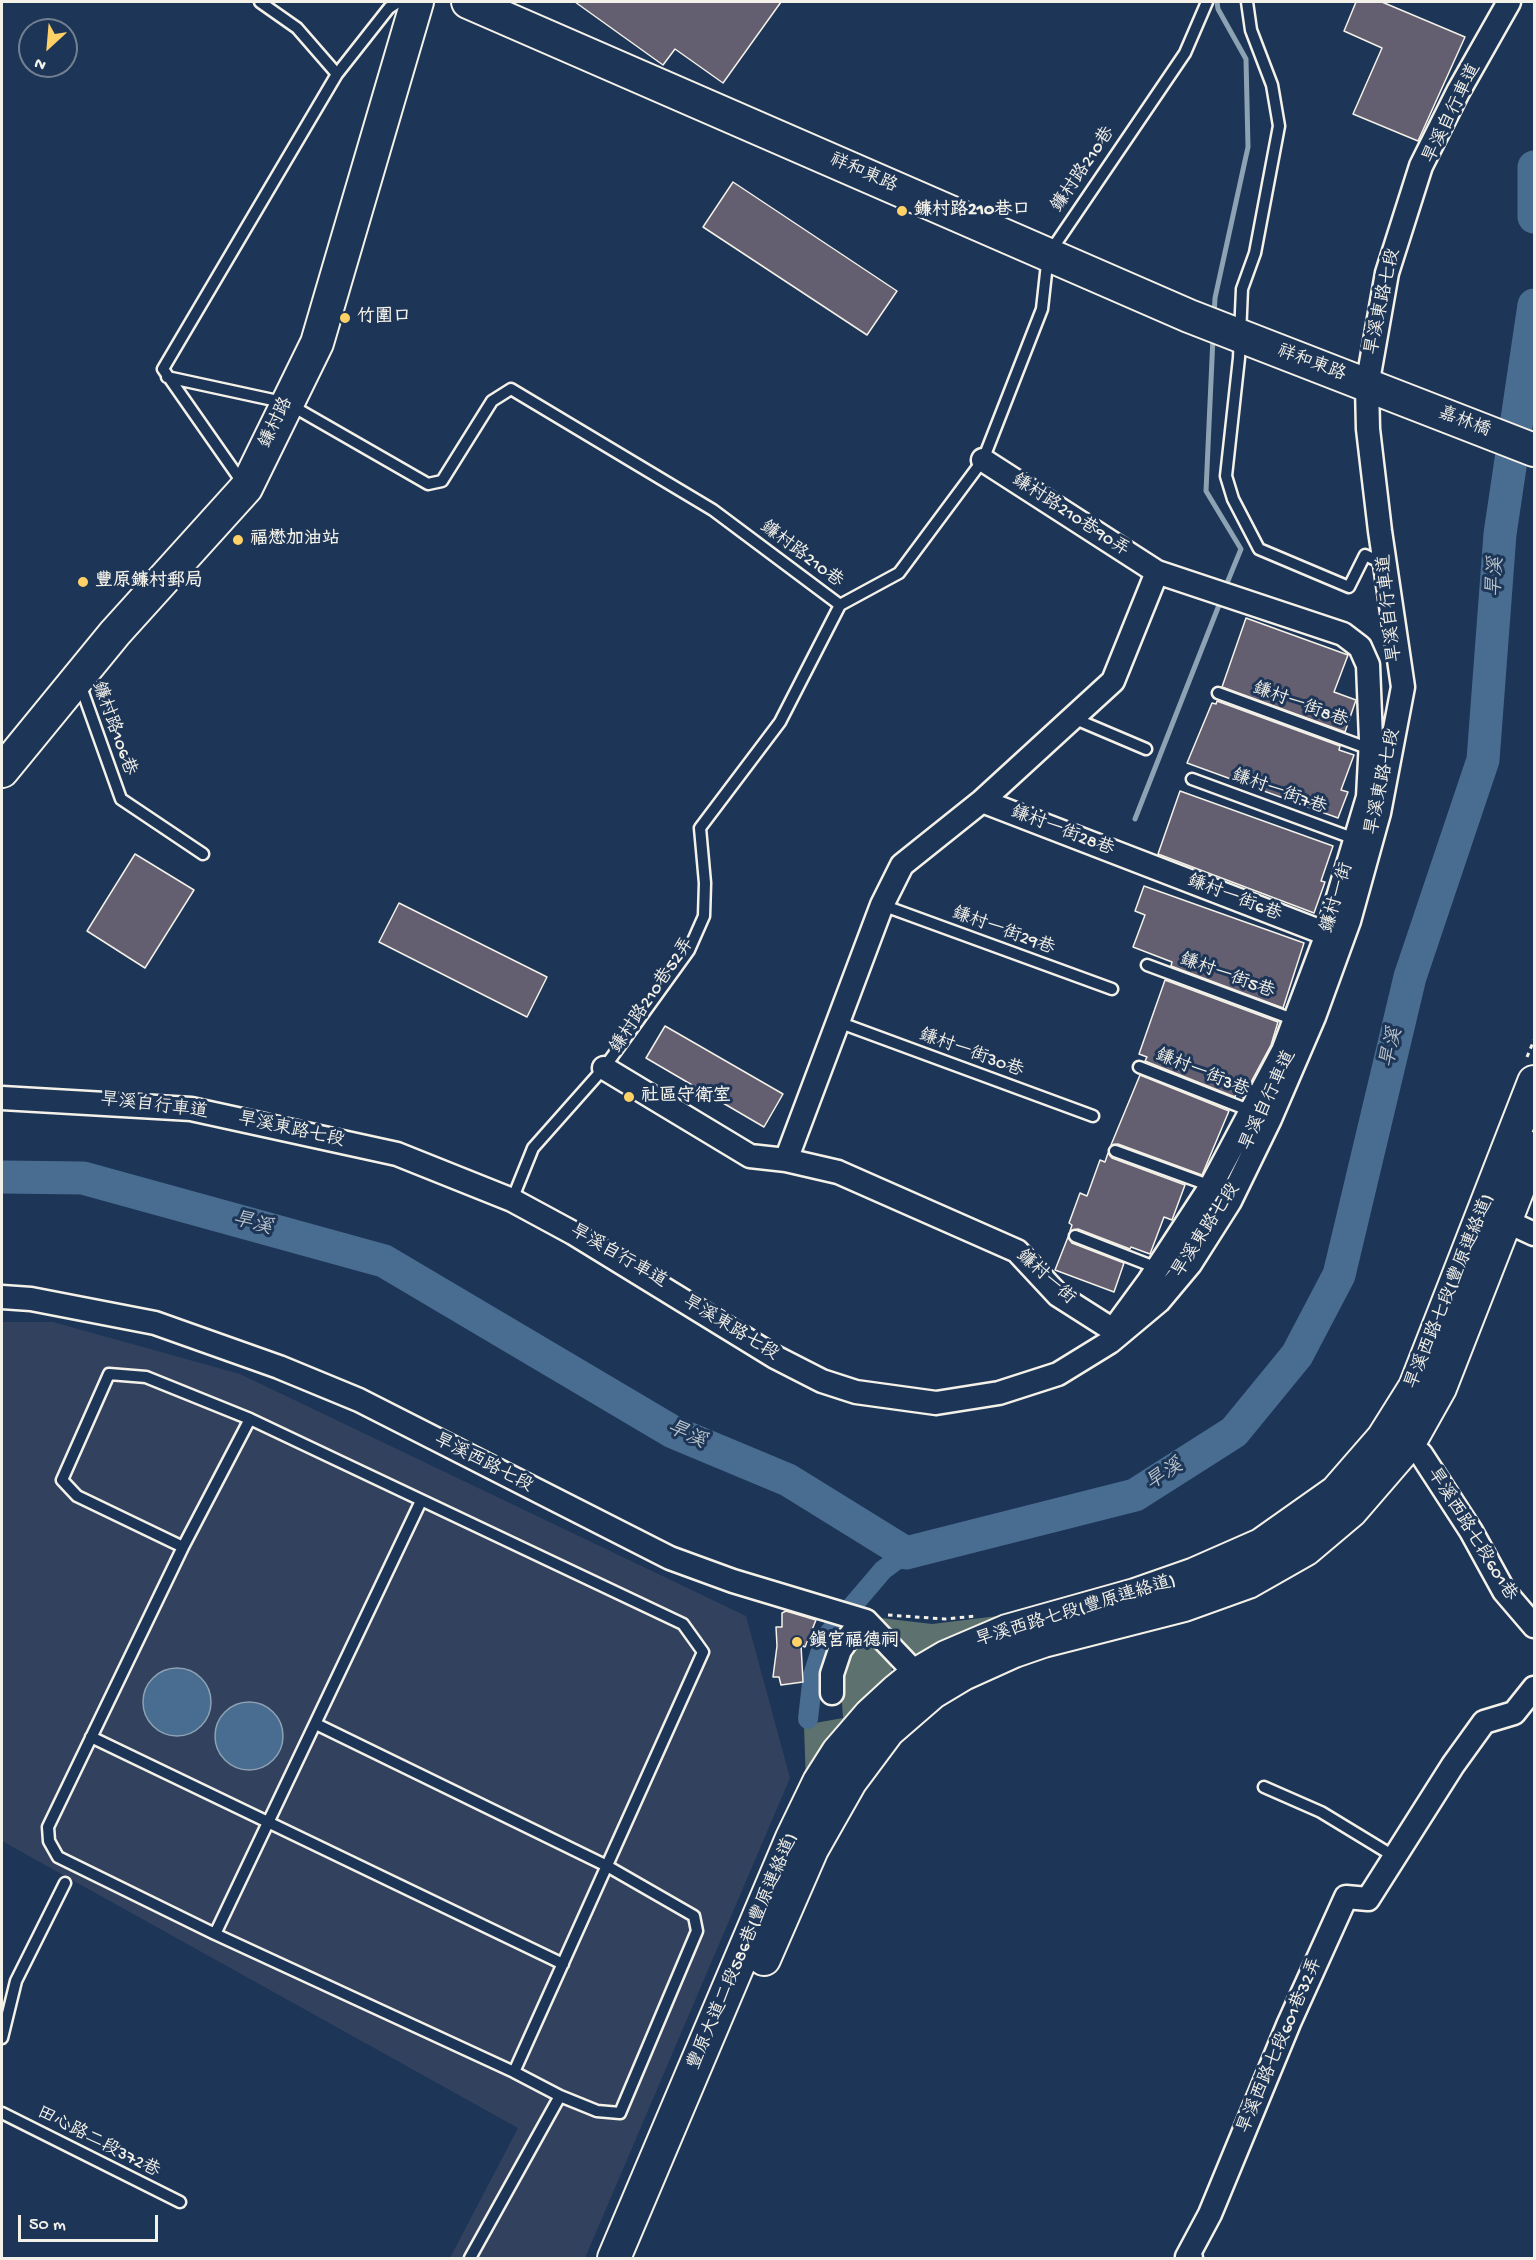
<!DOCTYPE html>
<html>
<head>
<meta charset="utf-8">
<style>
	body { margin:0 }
	#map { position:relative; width:1536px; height:2260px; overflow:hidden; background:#1d3557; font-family:"Gochi Hand",sans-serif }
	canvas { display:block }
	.frame { position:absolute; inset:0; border:3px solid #f4f1e8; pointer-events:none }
	.north { position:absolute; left:18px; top:18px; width:60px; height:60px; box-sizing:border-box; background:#1d3557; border:2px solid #738091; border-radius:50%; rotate:206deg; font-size:16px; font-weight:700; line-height:24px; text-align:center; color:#f4f1e8 }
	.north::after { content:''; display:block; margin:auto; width:21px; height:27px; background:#ffd166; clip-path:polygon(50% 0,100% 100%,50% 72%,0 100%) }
	.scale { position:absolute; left:18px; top:2215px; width:140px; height:27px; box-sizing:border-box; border:3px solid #f4f1e8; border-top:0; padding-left:8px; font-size:18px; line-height:21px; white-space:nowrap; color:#f4f1e8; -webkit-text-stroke:4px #1d3557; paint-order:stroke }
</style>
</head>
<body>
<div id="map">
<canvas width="1536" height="2260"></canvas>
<div class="frame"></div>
<div class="north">N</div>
<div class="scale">50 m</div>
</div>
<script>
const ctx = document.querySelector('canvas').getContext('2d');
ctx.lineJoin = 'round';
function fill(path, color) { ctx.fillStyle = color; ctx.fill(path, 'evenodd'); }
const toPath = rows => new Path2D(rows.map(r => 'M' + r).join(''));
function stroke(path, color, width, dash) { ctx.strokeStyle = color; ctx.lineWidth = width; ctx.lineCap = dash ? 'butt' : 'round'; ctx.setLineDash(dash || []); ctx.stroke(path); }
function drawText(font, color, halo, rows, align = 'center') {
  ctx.font = font + ' "Gochi Hand","LXGW WenKai TC",sans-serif'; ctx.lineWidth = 6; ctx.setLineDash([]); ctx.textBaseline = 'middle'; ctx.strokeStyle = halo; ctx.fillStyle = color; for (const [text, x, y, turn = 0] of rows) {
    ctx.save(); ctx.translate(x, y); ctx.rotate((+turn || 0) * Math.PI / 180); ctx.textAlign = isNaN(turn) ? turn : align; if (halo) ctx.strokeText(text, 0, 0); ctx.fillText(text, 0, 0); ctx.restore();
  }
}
const built = toPath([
	[2,1322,53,1322,240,1374,746,1616,790,1778,585,2258,450,2258,518,2128,2,1841]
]);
const green = toPath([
	[998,1616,919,1658,881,1618,932,1624],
	[864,1635,891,1665,893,1677,806,1785,804,1725,843,1718,840,1672,845,1660]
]);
const water = toPath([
	'143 1702a34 34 0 1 1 68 0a34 34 0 1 1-68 0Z',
	'215 1736a34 34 0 1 1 68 0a34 34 0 1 1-68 0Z'
]);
const stream = toPath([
	[1214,316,1215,298,1248,147,1246,59,1218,9,1217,2],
	[1213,337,1206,491,1241,549,1225,588],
	[1135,819,1221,600]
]);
const canal = toPath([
	[808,1719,813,1675,825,1638,883,1570,906,1553]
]);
const river = toPath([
	[1534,167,1534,217],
	[2,1177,83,1178,384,1261,673,1432,788,1480,906,1553,1135,1495,1234,1432,1297,1355,1339,1275,1410,977,1483,760,1500,534,1534,305]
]);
const building = toPath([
	[575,2,781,2,723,83,675,49,663,65,575,2],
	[1356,2,1382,2,1465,37,1418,141,1353,114,1382,48,1344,31,1356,2],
	[733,182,897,291,867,335,703,227,733,182],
	[1246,618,1348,655,1334,692,1356,700,1345,732,1222,687,1246,618],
	[1217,701,1340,746,1339,750,1354,755,1341,790,1348,792,1338,818,1187,763,1212,703,1216,704,1217,701],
	[1180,791,1333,846,1321,881,1325,882,1314,913,1158,854,1180,791],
	[135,854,194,890,145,968,87,931,135,854],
	[1144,886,1304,943,1283,1008,1171,966,1172,962,1133,947,1145,915,1135,911,1144,886],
	[399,903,547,977,527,1017,379,942,399,903],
	[1165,980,1278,1022,1271,1045,1243,1097,1236,1094,1235,1097,1145,1061,1147,1057,1139,1054,1165,980],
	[665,1026,783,1094,764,1127,646,1058,665,1026],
	[1140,1075,1229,1111,1202,1175,1118,1144,1111,1145,1140,1075],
	[1108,1153,1112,1158,1185,1185,1172,1220,1164,1217,1150,1254,1131,1247,1130,1249,1078,1229,1070,1231,1072,1225,1069,1223,1080,1193,1087,1196,1100,1160,1105,1162,1108,1153],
	[1068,1237,1072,1243,1124,1263,1114,1292,1055,1270,1068,1237],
	[786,1611,816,1620,805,1647,801,1645,803,1682,781,1685,779,1677,773,1677,777,1646,776,1627,782,1627,782,1613,786,1611]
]);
const path = toPath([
	[1527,1057,1534,1040],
	[888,1615,945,1619,977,1616]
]);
const lane = toPath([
	[260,2,297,28,337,74],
	[1247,2,1251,30,1272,85,1279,126,1255,253,1242,289,1239,358,1226,476,1233,499,1259,549,1349,587,1365,555,1384,564],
	[167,377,287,403,428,484,442,481,492,401,511,389,713,510,840,605],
	[244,485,163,369,337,74,389,8,398,2],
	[840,605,899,573,983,460,1042,309,1048,255,1185,53,1207,2],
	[80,684,121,799,203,854],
	[1218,693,1370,749],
	[1073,718,1146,749],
	[1192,779,1355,839],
	[882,905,1112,989],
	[1147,965,1295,1020],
	[838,1022,1093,1116],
	[1139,1067,1251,1111],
	[1115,1151,1211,1186],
	[512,1200,533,1148,604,1068,689,950,704,916,705,883,700,828,780,722,840,605],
	[1075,1236,1157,1268],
	[250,1419,183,1547,48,1827,49,1841,58,1857,215,1934,514,2072,560,2096,597,2111,620,2113,697,1931,694,1916,607,1866,316,1724],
	[183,1547,77,1496,62,1480,109,1374,146,1377,250,1419,683,1624,703,1652,514,2072],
	[91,1737,563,1964],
	[1264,1787,1321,1812,1395,1857],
	[215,1934,421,1501],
	[2,2038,16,1981,65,1883],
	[2,2113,180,2202],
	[470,2258,560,2096]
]);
const street = toPath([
	[982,801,1327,934],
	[604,1068,750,1156,786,1160,838,1172,1017,1251,1058,1295,1113,1330,1149,1281,1211,1186,1283,1051,1327,934,1368,797,1371,740,1368,665,1360,647,1343,634,1157,572,983,460],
	[2,1098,191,1109,397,1154,512,1200,573,1233,775,1357,822,1381,856,1392,936,1403,999,1393,1058,1374,1110,1342,1159,1301,1190,1264,1230,1201,1270,1119,1314,1017,1349,921,1379,813,1403,687,1380,531,1368,429,1367,386,1387,273,1421,166,1458,92,1509,2],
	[786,1160,882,905,902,865,982,801,1113,681,1157,572],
	[1506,1221,1534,1234],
	[2,1297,31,1299,155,1323,279,1367,359,1400,670,1558,733,1581,866,1621,926,1684],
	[1408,1445,1421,1454,1471,1531,1504,1591,1534,1626],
	[832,1693,832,1674,840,1650,855,1629,866,1621],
	[1191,2258,1187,2257,1210,2214,1289,2023,1346,1897,1368,1899,1453,1765,1484,1722,1514,1713,1534,1688]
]);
const secondary = toPath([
	[468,2,1189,316,1534,450],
	[2,771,115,633,246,488,317,343,417,2],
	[764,1959,812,1849,850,1782,888,1731,933,1692,963,1674,1014,1651,1043,1641,1184,1605,1248,1582,1306,1549,1351,1511,1408,1445,1440,1388,1534,1148],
	[614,2258,792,1838,819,1782,838,1752,870,1715,896,1691,917,1674,946,1657,1007,1631,1135,1595,1195,1574,1261,1545,1336,1492,1383,1438,1415,1387,1534,1082]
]);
const markers = [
	[902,211,6,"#ffd166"],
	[345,318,6,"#ffd166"],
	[238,540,6,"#ffd166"],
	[83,582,6,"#ffd166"],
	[629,1097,6,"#ffd166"],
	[797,1642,6,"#ffd166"]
];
const streetNames = [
	["旱溪自行車道",1453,114,-64],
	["鐮村路210巷",1084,170,-56],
	["祥和東路",863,174,24],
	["旱溪東路七段",1384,302,-78],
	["祥和東路",1311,364,21],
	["鎌村路",277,423,-64],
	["嘉林橋",1464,423,21],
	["鎌村路210巷90弄",1070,516,33],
	["鐮村路210巷",801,555,37],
	["旱溪自行車道",1391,608,-96],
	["鎌村一街8巷",1300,706,20],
	["鐮村路106巷",113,729,70],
	["旱溪東路七段",1384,782,-78],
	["鎌村一街7巷",1279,793,20],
	["鎌村一街28巷",1062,832,21],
	["鐮村一街",1338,898,-73],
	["鎌村一街6巷",1234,899,21],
	["鎌村一街29巷",1003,932,20],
	["鎌村一街5巷",1227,977,20],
	["鎌村路210巷52弄",653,996,-56],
	["鎌村一街30巷",971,1054,20],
	["鎌村一街3巷",1202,1074,22],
	["旱溪自行車道",1269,1101,-65],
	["旱溪自行車道",154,1107,7],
	["旱溪東路七段",291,1131,12],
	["旱溪東路七段",1207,1231,-57],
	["旱溪自行車道",618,1257,30],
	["鐮村一街",1045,1278,42],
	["旱溪西路七段(豐原連絡道)",1451,1292,-68],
	["旱溪東路七段",730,1329,31],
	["旱溪西路七段",483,1464,27],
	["旱溪西路七段601巷",1471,1535,58],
	["旱溪西路七段(豐原連絡道)",1076,1612,-17],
	["豐原大道二段586巷(豐原連絡道)",744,1952,-67],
	["旱溪西路七段601巷32弄",1281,2046,-67],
	["田心路二段372巷",98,2143,27]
];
const poiNames = [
	["鐮村路210巷口",914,211],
	["竹圍口",357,318],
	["福懋加油站",250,540],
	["豐原鐮村郵局",95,582],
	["社區守衛室",641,1097],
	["鎮宮福德祠",809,1642]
];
const waterNames = [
	["旱溪",1497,577,-86],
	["旱溪",1393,1048,-77],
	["旱溪",252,1225,15],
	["旱溪",686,1436,25],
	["旱溪",1165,1476,-33]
];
fill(built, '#32425e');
fill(green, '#5d726e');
fill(water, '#496d90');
stroke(water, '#8da2b3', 1.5);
stroke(stream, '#8da2b3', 5);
stroke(canal, '#496d90', 20);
stroke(river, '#496d90', 33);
fill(building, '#635f70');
stroke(building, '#f4f1e8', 1.5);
stroke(lane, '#f4f1e8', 15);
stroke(street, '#f4f1e8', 27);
stroke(secondary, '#f4f1e8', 36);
stroke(path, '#f4f1e8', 3, [4.5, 4.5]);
stroke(lane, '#1d3557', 10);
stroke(street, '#1d3557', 22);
stroke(secondary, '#1d3557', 32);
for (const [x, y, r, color] of markers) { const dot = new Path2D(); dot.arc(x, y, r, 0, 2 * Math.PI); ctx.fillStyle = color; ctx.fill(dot); stroke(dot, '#1d3557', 2); }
drawText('18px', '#f4f1e8', '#1d3557', streetNames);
drawText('bold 18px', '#f4f1e8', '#1d3557', poiNames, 'left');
drawText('italic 20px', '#b8c3c9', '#1d3557', waterNames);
</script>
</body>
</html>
